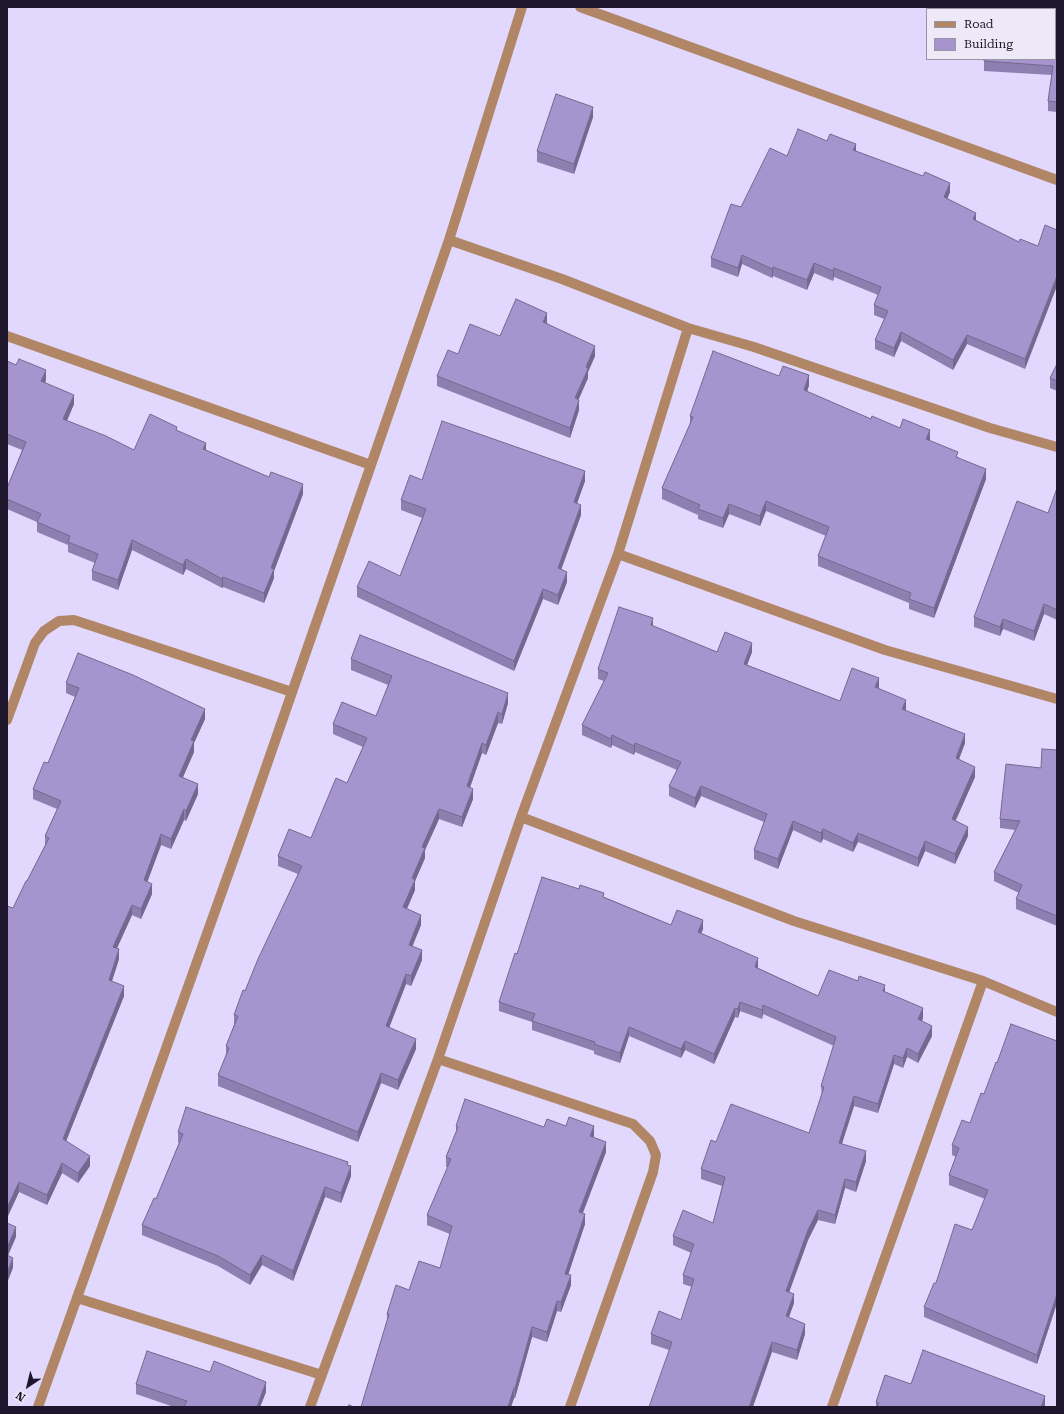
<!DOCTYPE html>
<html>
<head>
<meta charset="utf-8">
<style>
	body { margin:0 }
	#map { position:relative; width:1064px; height:1414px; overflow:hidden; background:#e2d8fd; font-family:"Roboto Serif",serif }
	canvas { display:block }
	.frame { position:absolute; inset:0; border:8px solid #1d162c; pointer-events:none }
	.legend { position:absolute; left:926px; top:8px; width:130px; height:52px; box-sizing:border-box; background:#ede9f6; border:1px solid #9a95a5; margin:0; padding:5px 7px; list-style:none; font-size:12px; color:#1d162c }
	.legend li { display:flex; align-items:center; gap:8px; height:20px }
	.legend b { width:20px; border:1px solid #9a95a5 }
	.north { position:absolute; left:8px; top:1366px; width:40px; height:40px; -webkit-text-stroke:3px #ede9f6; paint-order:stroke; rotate:215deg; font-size:11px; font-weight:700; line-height:16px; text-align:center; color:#1d162c }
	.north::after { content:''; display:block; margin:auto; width:14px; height:18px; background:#1d162c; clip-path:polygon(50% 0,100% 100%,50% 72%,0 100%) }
</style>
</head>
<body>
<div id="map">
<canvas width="1064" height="1414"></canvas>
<div class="frame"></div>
<ul class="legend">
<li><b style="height:5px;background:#b08667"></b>Road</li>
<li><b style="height:11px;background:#a594ce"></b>Building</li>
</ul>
<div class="north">N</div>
</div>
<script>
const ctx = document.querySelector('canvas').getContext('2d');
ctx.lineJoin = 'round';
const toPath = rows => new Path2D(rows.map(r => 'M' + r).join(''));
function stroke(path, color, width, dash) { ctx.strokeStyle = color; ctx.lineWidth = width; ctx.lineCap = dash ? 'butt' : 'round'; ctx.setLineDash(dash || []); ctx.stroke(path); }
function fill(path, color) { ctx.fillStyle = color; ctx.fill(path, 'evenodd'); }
const street = toPath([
	[580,7,1057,180],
	[449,240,562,279,688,328],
	[7,336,371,465],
	[618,554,885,650,1057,699],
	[7,720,35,643,44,631,59,621,74,620,292,692],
	[521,817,794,921,983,981,1057,1012],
	[438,1059,633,1124,650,1141,656,1155,653,1172,570,1407],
	[77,1298,322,1375],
	[38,1407,249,816,371,465,449,240,522,7],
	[310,1407,438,1059,521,817,618,554,688,328,754,347,990,428,1057,447],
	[832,1407,983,981]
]);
const wall = toPath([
	[1057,7,1057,112,1048,111,1048,101,1052,75,984,71,984,59],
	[593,117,574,174,537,162,537,151],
	[827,141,856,151,950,192,947,199,976,221,1019,242,1038,246,1025,369,967,344,953,370,901,341,894,357,875,349,875,340,884,319,874,315,874,305,878,295,834,277,833,281,814,273,807,290,773,276,772,278,742,264,738,277,711,267,711,258,741,207,787,156],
	[547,322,547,323,595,356,588,372,588,378,578,400,579,410,570,438,437,386,437,376,458,354,500,336],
	[7,361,46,380,45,382,74,404,67,421,134,450,177,431,206,450,303,494,274,571,274,578,264,603,223,587,222,588,186,569,183,575,132,550,118,590,92,580,92,571,95,563,68,552,68,545,37,532,37,522,7,509,7,488,22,450,7,444],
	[1057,364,1057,391,1050,388,1050,378],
	[779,376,809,385,807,392,871,419,900,428,930,440,929,441,958,457,986,479,934,618,909,609,909,603,818,566,818,556,826,536,766,511,760,526,729,514,723,528,698,519,698,515,662,499,662,488,690,425,690,416],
	[422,480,585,481,577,503,581,515,561,570,567,582,558,605,543,599,514,671,357,597,357,587,400,576,422,518,401,510,401,500],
	[1057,491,1057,620,1044,614,1034,641,1003,629,1000,636,974,627,974,617,1048,513],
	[653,626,717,652,752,652,747,665,840,701,879,688,878,688,906,709,906,711,965,743,959,759,975,777,955,821,968,836,955,864,925,851,918,867,858,842,853,852,823,839,821,843,793,830,778,869,754,859,754,850,764,822,701,796,695,808,669,796,669,786,677,770,635,752,634,755,612,745,611,748,582,735,582,725,604,681,598,679,598,669],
	[351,659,508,703,502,724,498,723,486,755,482,753,470,787,473,799,462,827,439,819,425,850,425,858,415,881,415,890,407,909,421,925,412,946,422,960,411,986,406,984,389,1027,416,1049,398,1090,381,1083,358,1142,218,1086,218,1075,226,1056,226,1046,234,1025,234,1015,298,874,278,866,278,856,311,838,347,783,363,747,333,734,333,724,376,716,388,685,351,670],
	[66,683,205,719,194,743,194,752,183,777,198,794,186,821,184,820,171,849,161,845,147,882,152,894,141,919,132,915,117,948,119,959,112,981,124,996,66,1141,90,1166,78,1183,62,1173,47,1205,19,1192,7,1218,7,906,13,908,45,846,45,836,57,809,33,799,33,789,48,763,75,697,66,693],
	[1057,750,1057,926,1016,909,1016,899,1019,893,994,881,994,872,1015,830,1000,828,1000,819,1041,768],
	[604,897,671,925,703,929,701,933,758,967,758,968,818,996,885,992,923,1018,922,1021,932,1036,918,1063,907,1057,903,1068,894,1064,878,1113,854,1106,842,1144,866,1161,856,1192,845,1188,835,1224,818,1220,808,1240,789,1292,794,1303,789,1317,805,1334,797,1360,772,1352,669,1350,651,1344,651,1334,681,1320,692,1287,683,1284,683,1275,691,1253,673,1245,673,1236,713,1223,722,1186,701,1179,701,1169,716,1142,809,1133,822,1096,821,1086,834,1046,763,1014,762,1019,740,1011,738,1018,735,1017,714,1064,685,1050,681,1058,629,1036,620,1063,594,1054,594,1051,532,1030,532,1022,499,1011,499,1002,517,954],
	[1057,1041,1057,1303,1037,1364,924,1317,924,1307,936,1283,972,1230,985,1199,949,1185,949,1175,956,1157,952,1155,952,1145,970,1123,984,1094,997,1063],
	[456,1126,544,1127,594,1136,593,1138,606,1152,583,1213,585,1224,568,1275,571,1285,561,1312,557,1311,547,1342,532,1337,515,1398,514,1398,511,1407,361,1407,387,1322,387,1314,409,1290,440,1268,450,1234,427,1225,427,1215,448,1167,446,1167,446,1157,456,1132],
	[178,1132,348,1165,351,1176,341,1203,325,1197,293,1281,262,1265,250,1285,218,1266,142,1235,142,1225,156,1199,179,1143,178,1142],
	[136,1384,266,1392,260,1407,174,1407,136,1394],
	[911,1384,1045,1406,1045,1407,876,1407,876,1402]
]);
const shadedWall = toPath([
	[593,107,593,117,574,174,574,164],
	[856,144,856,153,853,150],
	[950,183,950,192,944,207,944,197],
	[976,213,976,223,973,219],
	[742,255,742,264,738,277,738,268],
	[814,263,814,273,807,290,807,280],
	[773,267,773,276,772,278,772,269],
	[834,268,834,277,833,281,833,271],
	[1057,276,1057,286,1025,369,1025,359],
	[547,313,547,322,543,331,543,322],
	[901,332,901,341,894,357,894,348],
	[967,335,967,344,953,370,953,360],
	[595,346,595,356,588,372,588,378,575,408,575,398,586,367],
	[46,370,46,380,41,391,41,381],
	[809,375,809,385,804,401,804,390],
	[74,395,74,404,63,429,63,419],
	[579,400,579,410,570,438,570,428],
	[930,430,930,440,926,450,926,439],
	[206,443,206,452,203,449],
	[986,469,986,479,934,618,934,608],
	[585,471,585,481,574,512,574,502],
	[303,484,303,494,274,571,274,578,264,603,264,593,271,568],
	[766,501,766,511,760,526,760,516],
	[729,504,729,514,723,528,723,518],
	[581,505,581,515,558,578,558,568],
	[132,540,132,550,118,590,118,580],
	[186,559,186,569,183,575,183,565],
	[567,572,567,582,558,605,558,595],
	[223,577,223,587,222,588,222,579],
	[543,589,543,599,514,671,514,661],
	[1044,604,1044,614,1034,641,1034,631],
	[653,618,653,628,651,625],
	[1003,619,1003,629,1000,636,1000,627],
	[752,643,752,652,744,673,744,664],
	[879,678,879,688,875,697,875,687],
	[508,693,508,703,502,724,502,714],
	[906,700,906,709,902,719,902,709],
	[205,709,205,719,194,743,194,752,179,786,179,776,191,740],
	[498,712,498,723,486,755,486,745],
	[965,734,965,743,956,767,956,758],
	[612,735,612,745,611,748,611,739],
	[482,743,482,753,467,796,467,786],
	[635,743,635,752,634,755,634,746],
	[975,767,975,777,952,829,952,819],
	[198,784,198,794,186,821,186,811],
	[701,786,701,796,695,808,695,798],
	[473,789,473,799,462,827,462,817],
	[184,809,184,820,171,849,171,839],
	[439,809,439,819,425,850,425,858,415,881,415,890,403,917,403,907,422,847],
	[793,821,793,830,778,869,778,859],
	[968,827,968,836,955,864,955,854],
	[823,829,823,839,821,843,821,833],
	[858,833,858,842,853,852,853,843],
	[161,834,161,845,144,891,144,880],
	[925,841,925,851,918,867,918,858],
	[152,884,152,894,141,919,141,909],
	[132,905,132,915,113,957,113,947],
	[421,915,421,925,409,955,409,945],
	[703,920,703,929,698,941,698,932],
	[119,949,119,959,109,990,109,980],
	[422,950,422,960,411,986,411,976],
	[758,958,758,967,755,976,755,967],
	[406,974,406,984,386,1036,386,1026],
	[885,985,885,994,883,991],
	[124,986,124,996,63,1149,63,1139],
	[740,1002,740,1011,738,1018,738,1009],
	[763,1005,763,1014,762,1019,762,1010],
	[735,1008,735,1017,714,1064,714,1054],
	[923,1008,923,1018,918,1029,918,1019],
	[932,1026,932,1036,918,1063,918,1054],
	[629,1027,629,1036,620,1063,620,1053],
	[416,1039,416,1049,398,1090,398,1080],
	[685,1041,685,1050,681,1058,681,1049],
	[907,1048,907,1057,903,1068,903,1058],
	[894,1055,894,1064,878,1113,878,1104],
	[381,1073,381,1083,358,1142,358,1132],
	[854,1096,854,1106,839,1152,839,1143],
	[594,1126,594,1136,590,1146,590,1136],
	[606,1142,606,1152,579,1222,579,1212],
	[866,1151,866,1161,856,1192,856,1182],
	[90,1156,90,1166,78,1183,78,1173],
	[62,1163,62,1173,47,1205,47,1195],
	[351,1166,351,1176,341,1203,341,1193],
	[845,1179,845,1188,835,1224,835,1215],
	[19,1182,19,1192,7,1218,7,1208],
	[325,1187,325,1197,293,1281,293,1271],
	[818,1210,818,1220,808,1240,786,1301,786,1291,808,1230],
	[585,1214,585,1224,565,1284,565,1274],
	[16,1227,16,1237,7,1258,7,1248],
	[262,1255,262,1265,250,1285,250,1275],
	[13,1258,13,1268,7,1283,7,1273],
	[571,1275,571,1285,561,1312,561,1302],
	[794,1294,794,1303,786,1325,786,1316],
	[1057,1294,1057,1303,1037,1364,1037,1355],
	[557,1301,557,1311,547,1342,547,1332],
	[805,1324,805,1334,797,1360,797,1350],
	[532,1327,532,1337,515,1398,515,1388],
	[772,1342,772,1352,753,1407,749,1407],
	[266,1382,266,1392,260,1407,257,1407],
	[514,1388,514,1398,511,1407,508,1407],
	[1045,1396,1045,1407,1041,1407]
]);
const building = toPath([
	[1033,7,1057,7,1057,102,1048,101,1053,66,984,61,984,59,1055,59,1055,9,1033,9,1033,7],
	[556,94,593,107,574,164,537,151,556,94],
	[798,129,827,141,830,134,856,144,853,150,923,176,925,172,950,183,944,197,976,213,973,219,1019,242,1020,239,1038,246,1045,225,1057,230,1057,276,1025,359,967,335,953,360,901,332,894,348,875,340,888,311,874,305,881,287,834,268,833,271,814,263,807,280,773,267,772,269,742,255,738,268,711,258,731,204,741,207,770,148,787,156,798,129],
	[516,299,547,313,543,322,595,346,586,367,588,369,575,398,579,400,570,428,437,376,448,350,458,354,470,324,500,336,516,299],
	[713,351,779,376,783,366,809,375,804,390,871,419,872,416,900,428,903,419,930,430,926,439,958,452,956,457,986,469,934,608,909,599,911,593,818,556,829,527,766,501,760,516,729,504,723,518,698,509,700,505,662,488,693,417,690,416,713,351],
	[19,359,46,370,41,381,74,395,63,419,106,436,134,450,150,414,177,427,176,430,206,443,203,449,269,477,271,472,303,484,271,568,274,569,264,593,223,577,222,579,186,559,183,565,132,540,118,580,92,571,98,554,68,542,70,536,37,522,41,514,7,499,7,488,26,442,7,434,7,361,16,365,19,359],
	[1057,364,1057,381,1050,378,1057,364],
	[442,421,585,471,574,502,581,505,558,568,567,572,558,595,543,589,514,661,357,587,369,561,400,576,426,509,401,500,410,475,422,480,442,421],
	[1056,491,1057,491,1057,610,1044,604,1034,631,1003,619,1000,627,974,617,1017,501,1048,513,1056,491],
	[619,607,653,618,651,625,717,652,725,632,752,643,744,664,840,701,852,668,879,678,875,687,906,700,902,709,965,734,956,758,975,767,952,819,968,827,955,854,925,841,918,858,858,833,853,843,823,829,821,833,793,821,778,859,754,850,767,814,701,786,695,798,669,786,681,762,635,743,634,746,612,735,611,739,582,725,608,673,598,669,619,607],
	[360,635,508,693,502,714,498,712,486,745,482,743,467,786,473,789,462,817,439,809,422,847,425,848,412,878,415,880,403,907,421,915,409,945,422,950,411,976,406,974,386,1026,416,1039,398,1080,381,1073,358,1132,218,1075,229,1048,226,1046,238,1016,234,1015,243,990,245,991,258,959,302,866,278,856,289,829,311,838,336,778,347,783,367,738,333,724,342,702,376,716,392,676,351,659,360,635],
	[78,653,133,675,205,709,191,740,194,741,179,776,198,784,186,811,184,809,171,839,161,834,144,880,152,884,141,909,132,905,113,947,119,949,109,980,124,986,63,1139,90,1156,78,1173,62,1163,47,1195,19,1182,7,1208,7,906,13,908,26,881,27,881,49,838,45,836,61,801,33,789,44,762,48,763,79,688,66,683,78,653],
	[1042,749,1057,750,1057,916,1016,899,1022,885,994,872,1020,821,1000,819,1006,764,1041,768,1042,749],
	[542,877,579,889,580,885,604,893,603,897,671,925,677,910,703,920,698,932,758,958,755,967,818,996,829,970,858,981,859,976,885,985,883,991,923,1008,918,1019,932,1026,918,1054,907,1048,903,1058,894,1055,878,1104,854,1096,839,1143,866,1151,856,1182,845,1179,835,1215,818,1210,808,1230,786,1291,794,1294,786,1316,805,1324,797,1350,772,1342,749,1407,649,1407,672,1342,651,1334,659,1311,681,1320,694,1279,683,1275,694,1244,673,1236,683,1210,713,1223,725,1177,701,1169,711,1140,716,1142,731,1104,809,1133,824,1087,821,1086,836,1037,763,1005,762,1010,740,1002,738,1009,735,1008,714,1054,685,1041,681,1049,629,1027,620,1053,594,1044,595,1042,532,1021,535,1014,499,1002,515,953,517,954,542,877],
	[1011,1024,1057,1041,1057,1294,1037,1355,924,1307,934,1283,936,1283,955,1224,972,1230,988,1190,949,1175,959,1148,952,1145,962,1120,970,1123,981,1093,984,1094,996,1062,997,1063,1011,1024],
	[465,1099,544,1127,547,1119,566,1126,569,1117,594,1126,590,1136,606,1142,579,1212,585,1214,565,1274,571,1275,561,1302,557,1301,547,1332,532,1327,515,1388,514,1388,508,1407,361,1407,389,1314,387,1314,396,1285,409,1290,419,1261,440,1268,452,1226,427,1215,451,1159,446,1157,458,1127,456,1126,465,1099],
	[186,1107,348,1162,347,1165,351,1166,341,1193,325,1187,293,1271,262,1255,250,1275,218,1256,142,1225,154,1198,156,1199,183,1134,178,1132,186,1107],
	[7,1223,16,1227,7,1248,7,1223],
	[7,1255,13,1258,7,1273,7,1255],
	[923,1350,1045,1396,1041,1407,877,1407,879,1403,876,1402,885,1375,911,1384,923,1350],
	[147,1351,210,1372,214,1361,266,1382,257,1407,184,1407,187,1401,136,1384,147,1351],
	[349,1405,354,1407,348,1407,349,1405]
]);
stroke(street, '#b08667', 10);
fill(wall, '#8e7fb1');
fill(shadedWall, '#746890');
fill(building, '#a594ce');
stroke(building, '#746890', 1);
</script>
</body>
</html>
